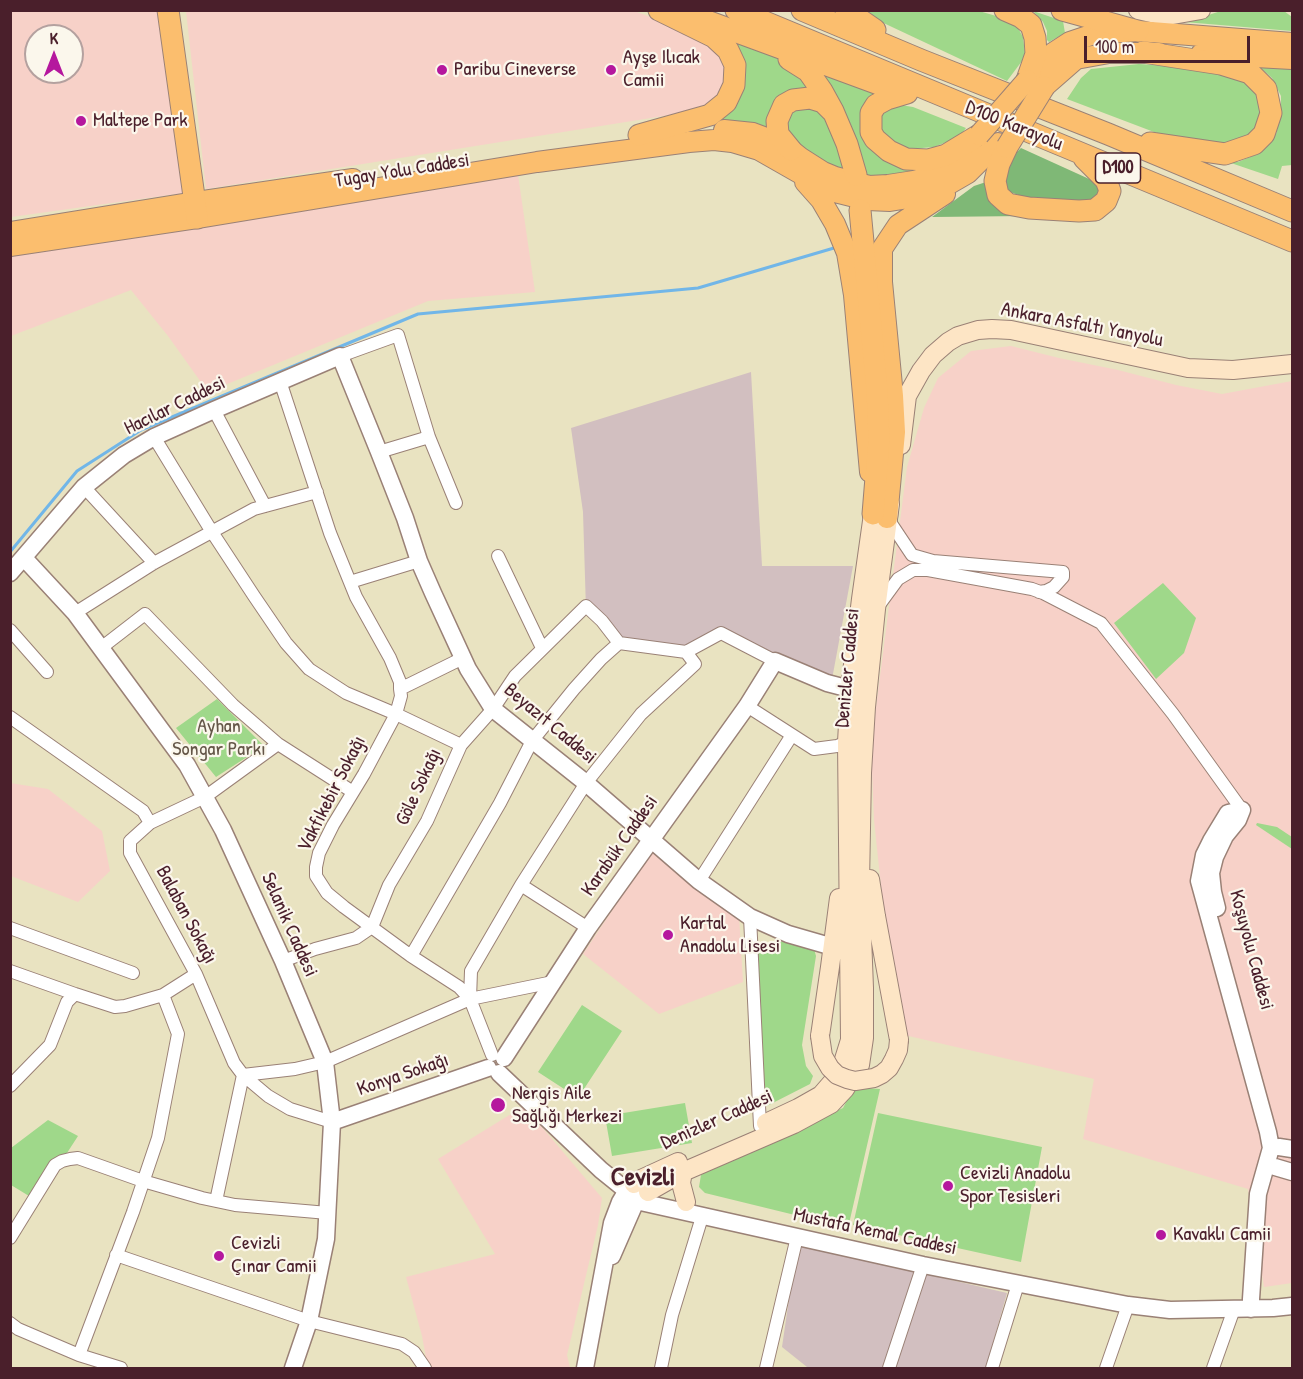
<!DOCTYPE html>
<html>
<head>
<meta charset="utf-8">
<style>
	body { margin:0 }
	#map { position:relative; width:1303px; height:1379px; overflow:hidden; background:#e9e3c1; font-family:"Patrick Hand",sans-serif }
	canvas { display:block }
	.frame { position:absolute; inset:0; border:12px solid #4a1f2b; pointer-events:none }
	.north { position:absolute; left:24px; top:24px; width:60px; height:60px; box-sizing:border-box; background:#fbf7ec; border:2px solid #b4a19f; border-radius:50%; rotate:0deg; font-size:16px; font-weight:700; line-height:24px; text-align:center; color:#4a1f2b }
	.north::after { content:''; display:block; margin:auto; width:21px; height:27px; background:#b5179e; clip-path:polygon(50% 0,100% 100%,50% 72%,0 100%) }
	.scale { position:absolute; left:1084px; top:36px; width:166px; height:27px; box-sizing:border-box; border:3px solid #4a1f2b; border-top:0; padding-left:8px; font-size:18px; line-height:21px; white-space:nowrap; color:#4a1f2b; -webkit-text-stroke:4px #fbf7ec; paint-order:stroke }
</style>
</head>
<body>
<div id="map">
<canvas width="1303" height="1379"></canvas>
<div class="frame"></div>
<div class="north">K</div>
<div class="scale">100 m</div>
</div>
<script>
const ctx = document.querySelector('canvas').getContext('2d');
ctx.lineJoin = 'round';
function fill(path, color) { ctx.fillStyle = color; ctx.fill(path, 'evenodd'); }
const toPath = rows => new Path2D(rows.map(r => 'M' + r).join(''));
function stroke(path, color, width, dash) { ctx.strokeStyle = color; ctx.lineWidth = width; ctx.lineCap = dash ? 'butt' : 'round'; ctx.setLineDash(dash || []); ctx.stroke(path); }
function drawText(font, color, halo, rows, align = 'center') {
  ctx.font = font + ' "Patrick Hand",sans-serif'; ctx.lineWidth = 4.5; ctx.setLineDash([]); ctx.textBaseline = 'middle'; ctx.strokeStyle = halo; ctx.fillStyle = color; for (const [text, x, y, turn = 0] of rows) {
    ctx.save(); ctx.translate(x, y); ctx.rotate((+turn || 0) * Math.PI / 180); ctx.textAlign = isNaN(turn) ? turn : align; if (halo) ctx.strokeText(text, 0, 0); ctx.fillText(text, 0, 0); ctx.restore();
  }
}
const built = toPath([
	[10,11,160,11,184,193,11,217],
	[36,36,72,36,72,72,36,72],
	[186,11,634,11,708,38,728,66,724,95,701,110,206,189],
	[517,168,535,292,428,301,208,392,168,336,131,290,11,336,11,252],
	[1011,346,1059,358,1118,370,1176,385,1222,394,1292,381,1292,1283,1264,1287,1248,1189,1083,1139,1094,1079,900,1034,883,905,874,820,871,746,907,467,924,408,938,378,971,351],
	[10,783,48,789,102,831,110,871,78,902,11,876],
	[651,852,739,916,743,982,659,1014,583,954],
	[524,1106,602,1198,598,1225,567,1355,570,1368,428,1368,422,1336,406,1277,495,1254,438,1159]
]);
const industrial = toPath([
	[751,372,762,566,853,566,830,690,719,636,685,655,619,646,586,610,583,512,571,428],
	[797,1244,1007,1293,986,1368,814,1368,807,1367,782,1347]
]);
const green = toPath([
	[858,11,979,11,1010,20,1018,28,1023,37,1025,53,1022,61,1007,81],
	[1033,11,1063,21,1065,33,1049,42,1047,40,1047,31,1043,22],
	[1221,11,1284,11,1292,17,1292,31,1172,21,1202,17],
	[737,39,784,60,806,76,808,91,770,132,732,123,709,123,731,104,733,47],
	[1248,60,1292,64,1292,103,1291,109,1291,131,1292,139,1292,165,1282,166,1278,179,1228,162,1238,162,1255,155,1267,145,1276,134,1281,115,1281,96,1272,78,1261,68],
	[1139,64,1195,68,1236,75,1257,90,1263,117,1251,136,1220,145,1192,144,1154,132,1067,99,1081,78,1091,69],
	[808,65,876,94,862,124,922,170,901,175,867,177,850,123,835,96],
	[805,103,831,119,847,173,829,166,788,140,788,110],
	[901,105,913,107,966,128,959,137,934,147,910,149,896,145,880,133,877,120,884,110],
	[1163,583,1196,618,1184,653,1156,679,1114,623],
	[217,699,264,746,216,777,176,728],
	[1257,823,1277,827,1292,837,1292,849,1256,825],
	[776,941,805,945,814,949,816,956,802,1045,806,1066,813,1076,810,1084,761,1109,764,1070,754,959,759,950],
	[582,1005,622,1031,578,1098,538,1072],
	[854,1087,880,1089,848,1228,705,1193,699,1187,701,1175,716,1164,843,1108],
	[685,1103,692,1143,612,1156,605,1116],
	[878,1113,1042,1147,1021,1262,853,1225],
	[48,1120,78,1136,67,1153,53,1159,29,1196,11,1185,11,1148]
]);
const forest = toPath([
	[1021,148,1087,178,1099,185,1100,192,1098,196,1084,204,1024,197,1010,192,1005,185,1005,164],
	[986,182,986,191,989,199,1024,216,932,217,974,186]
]);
const stream = toPath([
	[10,552,77,471,141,430,418,314,698,288,834,248]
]);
const minor = toPath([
	[340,356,398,335,429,437,456,503],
	[280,381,330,533,356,597,390,658,400,682,400,689],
	[214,410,265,506],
	[154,437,212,532,254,596,286,643,309,669,346,693,396,714,461,745],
	[379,452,429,437],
	[84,487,154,563],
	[888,519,912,555,933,561,1063,572,1063,577,1054,587,1046,591,1039,592],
	[498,556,542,648],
	[350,582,419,561],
	[879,605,898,579,913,570,928,570,1032,589,1043,593,1101,623,1173,714,1242,810],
	[75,613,154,563,254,509,317,492],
	[10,630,47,672],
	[101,648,145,614,233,705,278,744,353,792],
	[463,658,400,689,401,696,396,714,364,774,333,825,319,853,316,867,316,876,327,893,344,907,411,956,459,987,470,999,492,1055],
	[747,706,814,749,837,746,847,742],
	[10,717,143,811,150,823],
	[278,744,205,797,150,823,130,841,130,853,196,974,234,1063,243,1075,268,1096,290,1109,332,1122],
	[699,881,792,735],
	[521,885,588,928],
	[750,917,760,1126],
	[10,928,133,973],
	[411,956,500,803,532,741,574,689,601,659,619,643],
	[283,961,315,949,356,938,372,927,389,885,427,821,461,745,493,709,515,676,586,606,602,621,619,643,686,652],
	[10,971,75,994,115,1007,125,1006,163,995,196,974],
	[470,999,471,971,521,885,586,783,641,714,695,664,686,652,721,633,775,661],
	[10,1086,50,1045,67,1002,75,994],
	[216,1201,243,1075,295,1069,325,1062,470,999,553,982],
	[10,1238,55,1165,62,1161,70,1159,78,1158,143,1181,202,1198,235,1205,328,1213],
	[116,1255,309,1321,402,1344,414,1352,425,1368],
	[10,1323,18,1329,79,1355,121,1368],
	[79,1355,133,1212,158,1138,178,1034,163,995],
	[661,1368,672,1315,702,1217],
	[766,1368,797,1237],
	[889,1368,923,1265],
	[992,1368,1018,1284],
	[1106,1368,1128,1305],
	[1213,1368,1234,1309]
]);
const tertiary = toPath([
	[24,558,75,613,187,765,223,830,283,961,325,1062,332,1122,326,1239,309,1321,293,1368],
	[10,573,84,487,124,455,154,437,214,410,340,356,379,452,405,518,419,561,433,593,468,669,493,709,586,783,699,881,750,917,788,934,833,947],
	[1242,810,1228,813,1211,841,1204,855,1199,881,1268,1132,1271,1148,1258,1194,1251,1299,1251,1309],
	[1217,908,1213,892,1211,873,1215,857,1225,836,1238,820,1242,810],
	[504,1058,588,928,747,706,775,661,827,683,850,689],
	[499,1073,601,1170,627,1191,636,1201,923,1265,1128,1305,1170,1310,1273,1308,1292,1306],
	[332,1122,488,1068],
	[1279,1147,1292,1149],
	[1275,1167,1292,1172],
	[612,1256,636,1201,644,1195],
	[585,1368,612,1223,620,1202,626,1192,634,1184]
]);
const secondary = toPath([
	[1138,10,1160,15,1173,15,1201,10],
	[901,445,907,396,921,371,933,355,948,342,958,336,978,330,992,329,1011,330,1188,368,1233,370,1292,364],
	[870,879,876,916,899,1040],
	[820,1036,830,967,839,898],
	[766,1123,798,1108,821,1095,834,1080,841,1069,850,1040,847,742,850,689,861,599,873,514],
	[683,1172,681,1183,686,1202],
	[634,1184,641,1179,678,1162],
	[648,1192,683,1172,794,1124,831,1104,845,1089,860,1065,864,1038,864,988,860,884,862,773,866,707,876,609,890,504]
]);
const primary = toPath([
	[1201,54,1292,59],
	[1027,80,1053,53,1070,42,1094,34,1138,31,1292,43],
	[1044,87,1076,59,1109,53,1159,53],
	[724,130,753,133,769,139,791,150,801,158,823,172,835,177,869,186,888,185,914,181,937,174,955,162,971,144],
	[805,182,821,200,835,224,847,253,854,295,870,472],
	[10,232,195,202,353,179],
	[10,246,197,218,537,162,689,142,714,140,732,142,759,150,831,191,867,200,890,201,915,197,949,184,968,173,998,143],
	[887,518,895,432,893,396,882,282,882,249,898,225,945,194]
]);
const trunk = toPath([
	[168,10,197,218],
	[677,10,884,86],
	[736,10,1292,241],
	[802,10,921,60,1108,134,1292,211],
	[846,10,875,30],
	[1005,10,1021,17,1031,25,1035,38,1036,54,1027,80],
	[1062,10,1138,31],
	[1143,52,1221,64,1250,73,1266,89,1271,113,1264,134,1254,144,1225,154,1150,143],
	[789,59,808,71,822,91,833,111,847,144,856,175],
	[907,93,887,99,876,105,871,113,871,132,875,139,889,151,906,159,928,160,946,155,979,135],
	[639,135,710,115,726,102,734,85,735,65,728,50,714,37,659,10],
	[1007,147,999,164,995,181,998,195,1008,204,1029,208,1079,211,1095,210,1106,201,1110,191,1106,180,1084,158],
	[791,150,778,134,777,121,784,105,793,100,810,98,823,102,832,111],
	[860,210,877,390,879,441,873,514]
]);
const secondaryBridge = toPath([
	[820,1036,823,1056,830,1068,837,1075,847,1079,855,1081,874,1078,882,1074,889,1068,894,1059,898,1050,899,1040]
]);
const primaryBridge = toPath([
	[979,135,1027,80]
]);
const trunkBridge = toPath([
	[1007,147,1044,87]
]);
const markers = [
	[442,70,6,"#b5179e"],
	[611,70,6,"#b5179e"],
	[81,121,6,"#b5179e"],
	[668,935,6,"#b5179e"],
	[498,1105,8,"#b5179e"],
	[948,1186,6,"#b5179e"],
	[1161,1235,6,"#b5179e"],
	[219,1256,6,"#b5179e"]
];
const shields = [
	[1118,168,45]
];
const shieldNames = [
	["D100",1118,168]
];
const poiNames = [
	["Ayşe Ilıcak",623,58],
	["Camii",623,81],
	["Paribu Cineverse",454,70],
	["Maltepe Park",93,121],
	["Kartal",680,924],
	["Anadolu Lisesi",680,947],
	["Nergis Aile",512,1094],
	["Sağlığı Merkezi",512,1117],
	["Cevizli Anadolu",960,1174],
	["Spor Tesisleri",960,1197],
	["Kavaklı Camii",1173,1235],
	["Cevizli",231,1244],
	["Çınar Camii",231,1267]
];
const streetNames = [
	["D100 Karayolu",1014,126,22],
	["Tugay Yolu Caddesi",402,171,-9],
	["Ankara Asfaltı Yanyolu",1082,325,11],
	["Hacılar Caddesi",175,406,-26],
	["Denizler Caddesi",848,668,-85],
	["Beyazıt Caddesi",550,724,40],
	["Göle Sokağı",419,787,-65],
	["Vakfıkebir Sokağı",332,794,-63],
	["Karabük Caddesi",620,846,-55],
	["Balaban Sokağı",186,915,62],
	["Selanik Caddesi",289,925,66],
	["Koşuyolu Caddesi",1251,950,75],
	["Konya Sokağı",403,1075,-19],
	["Denizler Caddesi",717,1120,-24],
	["Mustafa Kemal Caddesi",875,1232,12]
];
const parkNames = [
	["Ayhan",219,727],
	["Songar Parkı",219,750]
];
const districtNames = [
	["Cevizli",643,1178]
];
fill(built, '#f7d1c8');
fill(industrial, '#d2bfc0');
fill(green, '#9fd88a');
fill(forest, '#7fb876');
stroke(stream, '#71b6e8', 3);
stroke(minor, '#9a8176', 14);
stroke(tertiary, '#9a8176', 19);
stroke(secondary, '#9a8176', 20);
stroke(primary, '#9a8176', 22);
stroke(trunk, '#9a8176', 23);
stroke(minor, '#fff', 12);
stroke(tertiary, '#fff', 16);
stroke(secondary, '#fde5c5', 18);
stroke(primary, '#fbbe6e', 20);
stroke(trunk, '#fbbe6e', 21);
stroke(secondaryBridge, '#9a8176', 20, []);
stroke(primaryBridge, '#9a8176', 22, []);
stroke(trunkBridge, '#9a8176', 23, []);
stroke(secondaryBridge, '#fde5c5', 18);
stroke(primaryBridge, '#fbbe6e', 20);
stroke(trunkBridge, '#fbbe6e', 21);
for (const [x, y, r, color] of markers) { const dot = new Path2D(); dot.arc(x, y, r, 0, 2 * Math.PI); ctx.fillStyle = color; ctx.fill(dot); stroke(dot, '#fbf7ec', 2); }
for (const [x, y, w] of shields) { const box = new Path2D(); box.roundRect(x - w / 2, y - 15, w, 30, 4.5); ctx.fillStyle = '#fbf7ec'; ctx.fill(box); stroke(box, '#4a1f2b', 1.5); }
drawText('bold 18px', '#4a1f2b', null, shieldNames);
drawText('20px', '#4a1f2b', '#fbf7ec', poiNames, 'left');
drawText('20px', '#4a1f2b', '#fbf7ec', streetNames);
drawText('20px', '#645648', '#fbf7ec', parkNames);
drawText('bold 26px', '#4a1f2b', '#fbf7ec', districtNames);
</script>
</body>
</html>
